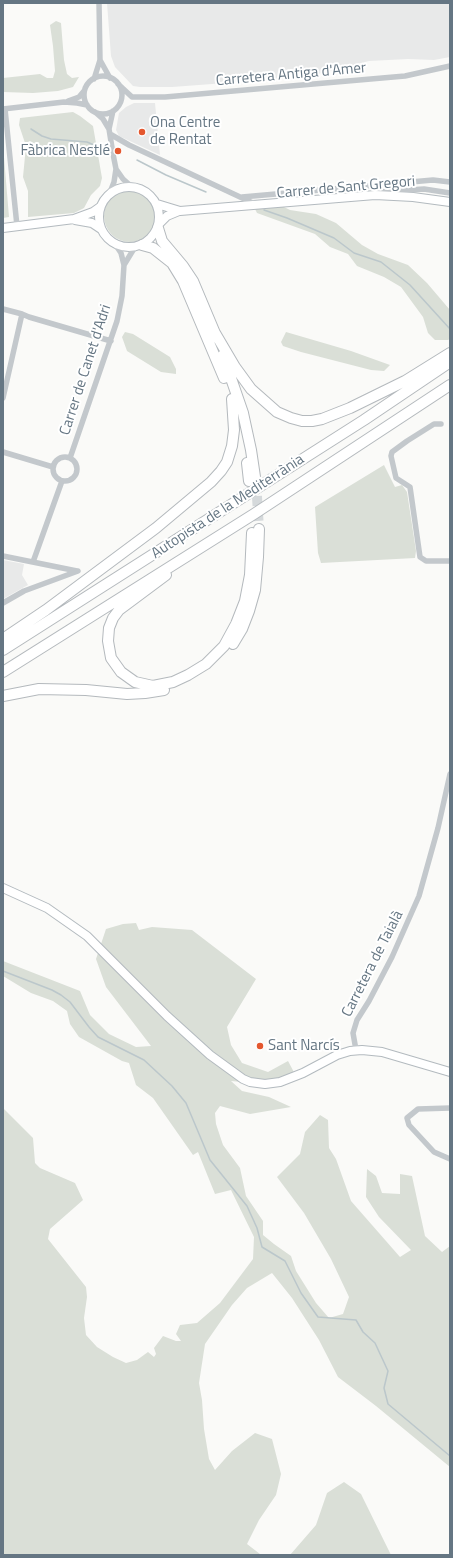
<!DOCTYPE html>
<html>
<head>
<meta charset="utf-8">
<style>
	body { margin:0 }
	#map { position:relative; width:453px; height:1558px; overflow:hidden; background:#fafaf8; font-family:"Titillium Web",sans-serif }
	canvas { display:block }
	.frame { position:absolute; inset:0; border:4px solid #657683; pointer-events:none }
</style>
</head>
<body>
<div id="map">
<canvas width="453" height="1558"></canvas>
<div class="frame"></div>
</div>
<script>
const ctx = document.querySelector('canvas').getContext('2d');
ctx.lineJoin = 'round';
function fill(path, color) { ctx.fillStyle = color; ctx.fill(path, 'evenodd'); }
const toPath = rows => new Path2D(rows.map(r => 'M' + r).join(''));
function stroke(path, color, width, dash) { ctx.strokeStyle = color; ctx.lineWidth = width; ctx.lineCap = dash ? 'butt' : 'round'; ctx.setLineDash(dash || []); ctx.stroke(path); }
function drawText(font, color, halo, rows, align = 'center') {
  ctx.font = font + ' "Titillium Web",sans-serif'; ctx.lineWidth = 4; ctx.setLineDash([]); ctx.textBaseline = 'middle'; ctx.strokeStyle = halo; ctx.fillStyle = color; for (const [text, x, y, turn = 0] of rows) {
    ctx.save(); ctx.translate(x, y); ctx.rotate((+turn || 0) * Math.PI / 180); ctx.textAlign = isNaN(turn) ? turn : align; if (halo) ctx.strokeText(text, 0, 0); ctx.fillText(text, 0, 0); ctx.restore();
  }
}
const built = toPath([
	[107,3,450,3,450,57,434,60,408,59,369,61,306,77,172,87,140,87,133,86,115,67,111,56],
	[134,103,155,103,160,155,119,136,116,130,119,113,126,107],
	[3,560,24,564,22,575,28,585,3,599]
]);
const green = toPath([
	[56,21,61,23,64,60,67,74,72,78,79,77,73,87,58,91,33,93,3,92,3,78,40,74,47,78,53,78,55,71,53,46,50,25],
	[73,112,80,116,93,126,102,178,100,186,91,195,84,208,74,213,28,217,28,191,23,177,26,146,19,125,20,118],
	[3,145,9,217,3,218],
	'104 216a26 26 0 1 1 52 0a26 26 0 1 1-52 0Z',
	[282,206,290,210,316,214,336,223,362,245,378,254,408,265,427,283,450,310,450,339,448,340,435,340,428,333,423,317,401,287,384,277,357,266,348,254,330,247,315,234,257,213,255,209],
	[125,332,133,334,170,357,176,369,176,374,161,372,127,351,122,337],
	[286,332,351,351,390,365,384,371,371,370,301,352,283,346,281,342],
	[384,465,395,487,402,485,407,492,416,551,415,558,321,563,318,553,315,507],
	[136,923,139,930,152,927,192,930,256,979,227,1027,231,1045,242,1063,268,1072,288,1061,296,1076,276,1085,231,1081,242,1091,269,1097,291,1107,250,1114,220,1106,215,1113,216,1124,223,1145,240,1168,246,1196,263,1221,263,1235,274,1244,291,1256,296,1271,316,1303,329,1318,343,1314,349,1297,331,1259,304,1213,277,1177,300,1154,305,1132,320,1115,328,1120,329,1148,336,1159,351,1201,400,1257,411,1250,379,1217,366,1197,367,1169,376,1176,382,1193,400,1194,400,1174,412,1176,425,1236,442,1252,450,1246,450,1467,376,1406,338,1377,319,1340,292,1298,272,1273,247,1288,232,1305,205,1344,199,1383,202,1400,204,1429,209,1459,215,1470,232,1451,255,1433,272,1439,281,1474,276,1495,259,1520,247,1544,260,1554,266,1555,3,1555,3,1108,33,1138,35,1163,40,1168,75,1183,83,1200,50,1229,48,1239,86,1287,87,1297,84,1318,86,1335,97,1347,113,1357,126,1363,137,1360,148,1352,154,1357,156,1354,154,1348,163,1336,176,1341,181,1341,176,1334,180,1325,197,1323,220,1303,253,1259,254,1237,231,1190,215,1194,198,1152,193,1155,153,1098,136,1085,129,1063,122,1061,79,1037,70,1024,67,1011,53,1001,31,993,3,976,3,961,80,991,90,1015,109,1034,136,1047,151,1046,106,987,96,959,106,929,123,924],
	[344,1482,361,1494,391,1555,290,1555,316,1525,327,1493]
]);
const stream = toPath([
	[31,129,42,136,51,139,87,142,94,145],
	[137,160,166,175,206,192],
	[264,210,287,218,334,238,354,253,381,262,410,285,450,329],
	[3,971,52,990,61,995,70,1002,89,1027,98,1037,144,1060,172,1086,186,1103,210,1160,247,1206,257,1228,262,1247,285,1261,301,1293,318,1317,356,1320,363,1332,375,1343,388,1371,384,1388,388,1404,450,1456]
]);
const highwayTunnel = toPath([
	[256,481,259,529]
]);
const street = toPath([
	[100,60,110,78],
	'84 95a19 19 0 1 1 38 0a19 19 0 1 1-38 0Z',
	[94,79,100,60,99,3],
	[118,84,132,97,165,97,405,76,450,66],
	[68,101,79,97,84,91],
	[3,109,64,102,77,103,87,105],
	[5,109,17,226],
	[95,112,103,119,109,129,113,154,116,169,114,182,109,195],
	[109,129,113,111],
	[110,134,129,145,255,204],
	[116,169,123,179,132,187],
	[377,192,424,189,450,193],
	[242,197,433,180,450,182],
	[124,265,135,247],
	[3,309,22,314,29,317,111,341],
	[3,398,22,314],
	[441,424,434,424,407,441,392,452,391,456,396,478,410,487,420,557,426,561,450,561],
	[3,452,53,467],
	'53 469a12 12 0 1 1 24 0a12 12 0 1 1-24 0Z',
	[70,458,117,321,122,296,124,265,121,253,115,244],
	[3,556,77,571],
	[33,562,62,481],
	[3,603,24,591,78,571],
	[356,1050,353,1033,357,1020,369,1001,392,957,419,896,438,828,450,774],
	[450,1108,418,1109,407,1118,409,1125,434,1152,450,1159]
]);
const secondary = toPath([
	'99 217a30 30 0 1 1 60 0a30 30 0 1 1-60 0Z',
	[157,204,180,211,375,195,413,197,450,202],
	[75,220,92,223,101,229],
	[159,224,167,216,179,211],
	[3,228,74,219,93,212,100,207],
	[3,888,47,908,87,936,167,1016,210,1055,243,1079,250,1082,265,1084,280,1082,303,1073,337,1055,350,1051,362,1050,382,1052,450,1072]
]);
const highway = toPath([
	[158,228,162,241,183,266,193,281,217,338],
	[142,245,153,248,172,263,183,281,224,378],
	[215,333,235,367,251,389,277,412,291,418,302,421,312,421,322,419,350,408,405,381,450,353],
	[223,355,243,413,251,450,255,477],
	[247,463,249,481],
	[166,575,119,610,113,618,109,628,108,641,111,658,121,672,135,682,153,686,173,682,188,675,206,664,224,646,236,624,245,601,250,575,252,533],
	[3,639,46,610,156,528,211,482,221,471,227,462,232,446,234,430,232,399],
	[233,644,242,629,249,611,255,590,258,557,259,529],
	[3,650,364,420,450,362],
	[3,672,254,514,450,385],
	[3,696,39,689,86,690,127,694,145,693,164,690]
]);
const markers = [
	[142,132,4,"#e4572e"],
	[118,151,4,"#e4572e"],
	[260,1046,4,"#e4572e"]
];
const streetNames = [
	["Carretera Antiga d'Amer",291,75,-5],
	["Carrer de Sant Gregori",346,188,-5],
	["Carrer de Canet d'Adri",86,370,-72],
	["Autopista de la Mediterrània",228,507,-33],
	["Carretera de Taialà",373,964,-63]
];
const poiNames = [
	["Ona Centre",150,123],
	["de Rentat",150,140],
	["Fàbrica Nestlé",110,151,"right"],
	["Sant Narcís",268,1046]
];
fill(built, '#e8e9e9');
fill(green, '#dadfd7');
stroke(stream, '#bbc7cb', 1.5);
stroke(highwayTunnel, '#d5d9db', 10, [10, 5]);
stroke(secondary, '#b3babf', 10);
stroke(highway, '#b4b9bd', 12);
stroke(street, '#c3c8cc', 5.5);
stroke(secondary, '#fff', 8);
stroke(highway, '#fff', 10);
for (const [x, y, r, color] of markers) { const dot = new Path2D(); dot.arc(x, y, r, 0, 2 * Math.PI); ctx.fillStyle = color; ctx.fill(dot); stroke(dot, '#fff', 1.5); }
drawText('15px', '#657683', '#fff', streetNames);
drawText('15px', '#657683', '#fff', poiNames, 'left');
</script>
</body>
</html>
